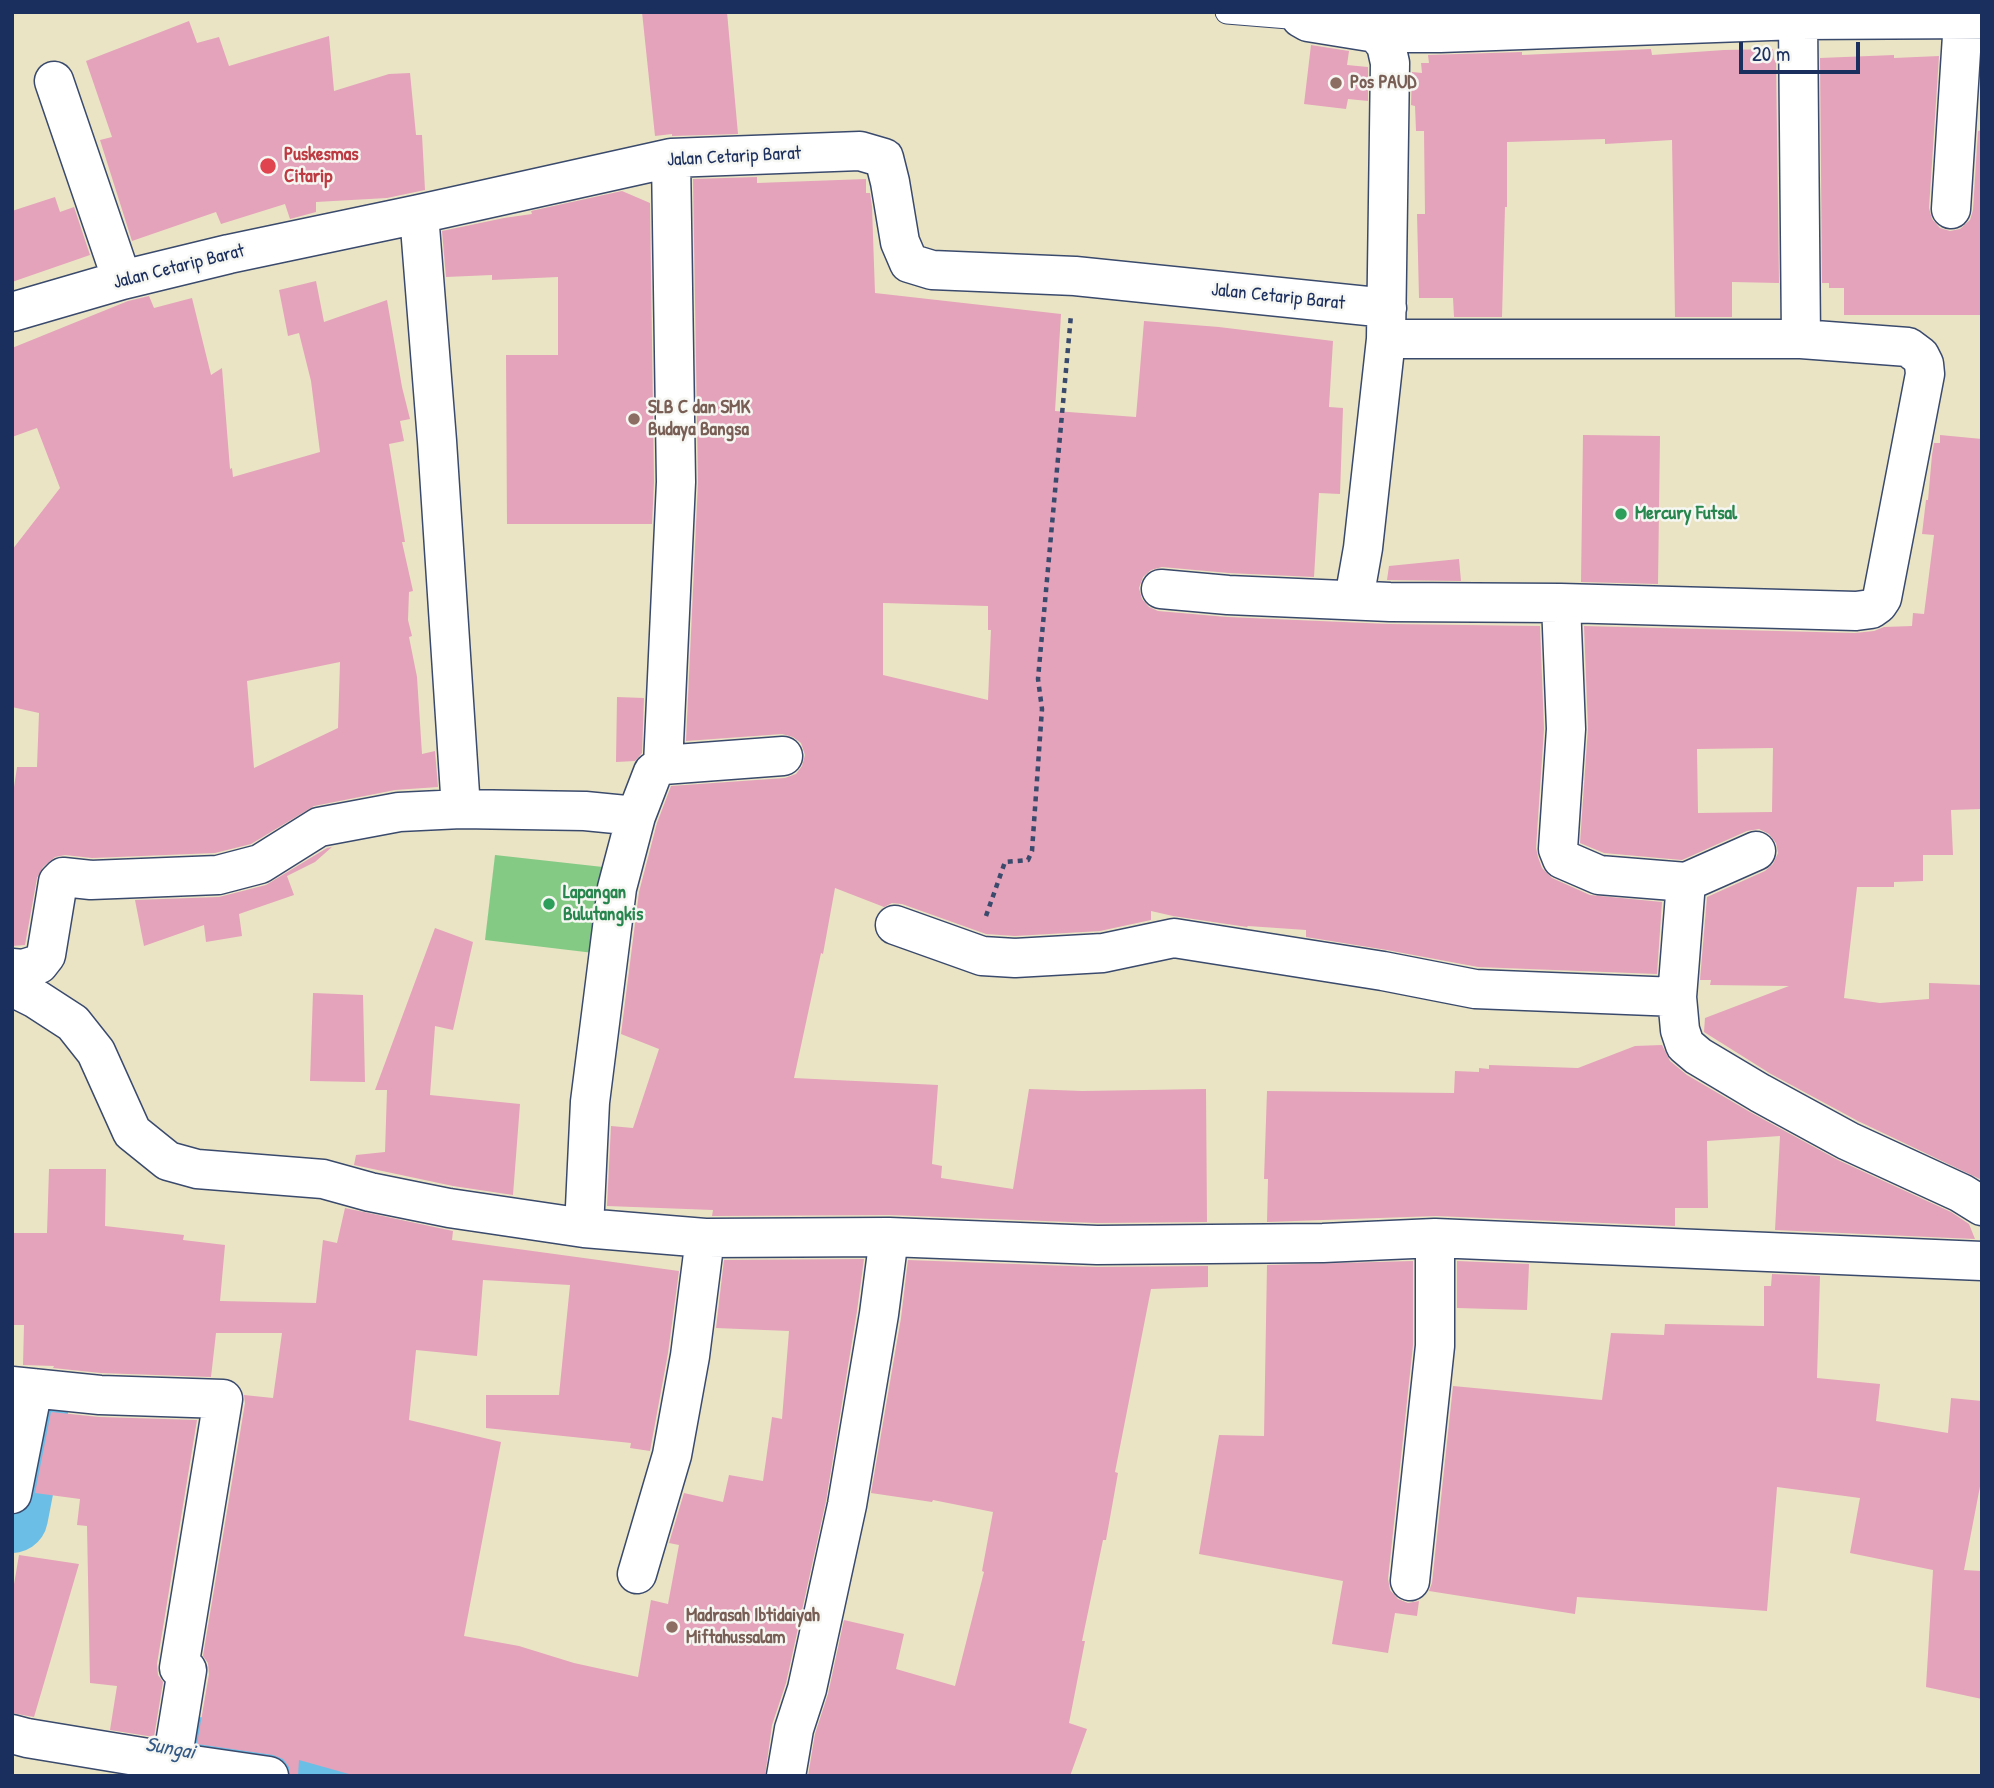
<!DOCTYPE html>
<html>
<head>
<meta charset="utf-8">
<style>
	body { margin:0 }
	#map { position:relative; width:1994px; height:1788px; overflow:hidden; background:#eae4c5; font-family:"Patrick Hand",sans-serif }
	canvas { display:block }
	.frame { position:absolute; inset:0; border:14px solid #1b2f5e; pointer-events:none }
	.scale { position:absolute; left:1739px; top:42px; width:121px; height:32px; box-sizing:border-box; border:4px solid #1b2f5e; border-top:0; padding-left:9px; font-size:21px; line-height:24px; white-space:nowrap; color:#1b2f5e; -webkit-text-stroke:5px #f6f6f2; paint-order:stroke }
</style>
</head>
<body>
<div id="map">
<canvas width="1994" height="1788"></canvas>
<div class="frame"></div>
<div class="scale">20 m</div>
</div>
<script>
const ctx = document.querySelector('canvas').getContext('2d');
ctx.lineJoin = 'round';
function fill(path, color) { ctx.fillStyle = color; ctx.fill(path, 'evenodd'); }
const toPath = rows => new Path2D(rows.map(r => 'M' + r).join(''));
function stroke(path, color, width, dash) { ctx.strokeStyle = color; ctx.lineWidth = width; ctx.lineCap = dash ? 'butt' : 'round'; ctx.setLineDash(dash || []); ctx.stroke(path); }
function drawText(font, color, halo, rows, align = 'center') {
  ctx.font = font + ' "Patrick Hand",sans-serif'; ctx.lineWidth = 5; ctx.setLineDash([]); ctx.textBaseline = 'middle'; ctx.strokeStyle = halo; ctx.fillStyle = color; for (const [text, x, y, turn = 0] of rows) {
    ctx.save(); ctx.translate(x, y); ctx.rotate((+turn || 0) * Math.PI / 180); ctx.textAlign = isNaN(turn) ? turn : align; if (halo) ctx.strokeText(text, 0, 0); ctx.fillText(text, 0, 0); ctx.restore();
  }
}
const green = toPath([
	[495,855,612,868,602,954,485,940]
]);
const river = toPath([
	[12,1517,32,1414],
	[189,1752,235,1758,328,1776]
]);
const building = toPath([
	[642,12,727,12,738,134,672,136,672,134,655,136],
	[189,21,197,43,219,37,229,66,329,36,334,91,389,74,410,73,416,135,422,135,425,190,387,198,316,202,316,212,290,219,285,204,221,224,216,212,132,241,100,140,112,137,86,61],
	[1311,45,1349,51,1347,65,1368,67,1368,101,1348,99,1346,109,1304,104],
	[1651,49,1652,55,1724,50,1773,49,1774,60,1776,60,1779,283,1732,282,1732,317,1675,317,1672,140,1605,144,1605,139,1507,142,1507,207,1505,207,1502,317,1454,317,1453,298,1419,298,1417,214,1425,214,1424,131,1416,131,1415,106,1411,105,1412,72,1422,73,1421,63,1429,63,1428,55,1522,52,1522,55],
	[1894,55,1894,58,1939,56,1929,208,1932,219,1940,228,1950,231,1960,229,1970,220,1973,210,1978,131,1982,130,1982,315,1844,315,1844,288,1829,288,1829,283,1822,283,1820,58],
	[757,177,757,183,866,179,866,193,870,193,872,207,875,293,1061,314,1055,411,1136,417,1144,321,1219,327,1333,341,1329,407,1343,408,1340,494,1319,493,1314,577,1229,573,1162,567,1151,570,1143,577,1139,588,1142,599,1149,607,1158,611,1227,617,1389,624,1540,626,1544,729,1536,848,1538,857,1542,868,1552,878,1590,895,1662,902,1657,974,1478,967,1387,950,1306,937,1306,930,1248,926,1247,927,1173,916,1151,911,1151,920,1100,931,1015,936,986,934,902,904,892,903,884,907,835,888,823,954,821,953,794,1078,938,1085,932,1164,942,1166,941,1178,1013,1189,1029,1089,1082,1091,1206,1089,1207,1222,1097,1223,889,1215,712,1216,713,1210,607,1206,611,1126,633,1128,659,1049,621,1034,639,892,657,823,671,786,785,778,796,774,802,766,805,755,801,743,793,737,782,734,686,741,698,482,693,179],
	[883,603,988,606,988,630,991,630,988,700,883,675],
	[622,191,650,203,654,482,652,524,507,524,506,355,558,355,558,277,492,280,492,275,446,277,442,231,504,218,532,214,531,211],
	[55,197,60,212,74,207,90,255,12,282,12,211],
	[316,281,324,322,387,300,402,387,410,419,400,421,404,441,389,444,405,542,402,542,413,591,409,592,408,620,412,636,409,637,417,677,422,754,435,751,438,787,395,790,314,806,251,844,215,853,92,858,65,855,55,857,43,867,37,878,25,945,12,946,12,801,17,767,37,767,39,713,12,707,12,550,60,488,37,428,12,437,12,348,128,301,149,296,154,308,192,298,211,375,222,368,230,469,232,468,233,477,320,452,311,381,299,333,288,336,279,290],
	[340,662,338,728,254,768,247,681],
	[1583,435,1660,436,1658,584,1581,582],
	[1940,435,1982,439,1982,809,1951,810,1953,855,1923,855,1923,881,1894,882,1894,887,1857,887,1844,998,1880,1003,1929,999,1929,983,1982,985,1982,1180,1858,1121,1771,1074,1704,1032,1705,1018,1789,986,1710,985,1711,980,1700,980,1707,897,1765,871,1773,864,1778,853,1776,843,1769,834,1759,829,1747,831,1682,860,1604,853,1580,843,1588,728,1584,626,1855,633,1874,631,1884,627,1912,626,1913,613,1924,614,1934,535,1922,534,1926,500,1928,500,1932,455,1934,443,1940,443],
	[1773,748,1772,812,1698,813,1697,749],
	[1459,559,1461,581,1387,580,1389,566],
	[617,697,644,698,642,753,635,761,616,762],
	[332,847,315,862,287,876,294,895,239,914,242,936,206,942,204,925,144,946,135,900,219,897,266,885,327,848],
	[435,928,473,942,453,1030,435,1026,430,1095,520,1104,513,1195,453,1186,354,1165,356,1155,385,1152,387,1090,375,1090],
	[313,993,363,995,365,1082,310,1081],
	[1662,1045,1670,1061,1687,1075,1750,1112,1838,1160,1951,1212,1969,1224,1975,1239,1775,1230,1780,1136,1707,1141,1708,1208,1675,1208,1675,1226,1436,1216,1267,1222,1268,1179,1264,1179,1267,1091,1454,1093,1455,1071,1479,1072,1479,1068,1489,1069,1489,1065,1578,1068,1635,1046],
	[49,1169,106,1169,105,1226,184,1235,183,1240,225,1245,220,1301,316,1303,323,1240,337,1243,345,1208,453,1231,452,1240,679,1271,668,1353,650,1451,630,1448,631,1443,486,1428,486,1395,559,1395,570,1285,483,1280,477,1356,416,1350,409,1420,501,1442,464,1636,519,1646,574,1663,638,1677,651,1600,668,1604,679,1545,669,1543,684,1493,723,1502,729,1475,763,1481,772,1417,782,1419,789,1331,716,1328,724,1260,864,1259,857,1311,826,1501,786,1683,772,1725,765,1776,356,1776,299,1760,298,1776,290,1776,289,1767,283,1759,273,1755,197,1744,209,1674,208,1663,203,1656,245,1403,244,1395,273,1398,282,1333,216,1333,211,1377,101,1373,53,1368,54,1366,23,1365,24,1325,12,1325,13,1233,47,1233],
	[908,1260,1096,1267,1208,1266,1208,1287,1151,1289,1115,1472,1118,1473,1106,1540,1103,1540,1082,1641,1085,1641,1069,1723,1087,1729,1070,1776,808,1776,815,1734,828,1694,844,1620,904,1634,896,1669,955,1686,984,1572,982,1571,993,1512,933,1500,932,1502,871,1493,901,1318],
	[1413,1261,1413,1345,1388,1579,1390,1590,1398,1599,1408,1603,1419,1601,1417,1616,1395,1613,1388,1653,1332,1644,1343,1581,1199,1554,1219,1435,1264,1436,1267,1265],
	[1457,1261,1529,1264,1527,1310,1457,1308],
	[1772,1274,1820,1276,1817,1378,1880,1384,1876,1421,1948,1433,1951,1398,1982,1401,1982,1476,1964,1570,1982,1571,1982,1699,1926,1687,1933,1570,1850,1553,1860,1498,1777,1487,1767,1611,1577,1597,1575,1614,1429,1591,1432,1583,1453,1386,1602,1400,1611,1333,1664,1335,1665,1324,1764,1326,1764,1286,1771,1286],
	[51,1412,99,1417,197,1420,157,1664,158,1675,163,1682,154,1737,110,1730,117,1686,90,1683,87,1526,77,1525,80,1499,35,1493],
	[19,1555,79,1564,34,1717,12,1713,12,1596]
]);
const path = toPath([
	[986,916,1005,862,1028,860,1032,851,1042,709,1038,679,1071,315]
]);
const lane = toPath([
	[1227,12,1301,18]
]);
const street = toPath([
	[1299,12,1301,18,1308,22,1376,33,1386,45,1390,63,1386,339,1363,548,1354,599],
	[1376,33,1440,33,1798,20,1982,19],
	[54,81,122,280],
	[1951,209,1963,20],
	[419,214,437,441,461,809],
	[12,312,122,280,229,254,419,214,671,158,860,151,884,158,890,182,900,242,909,263,932,270,1075,276,1387,308],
	[1386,339,1801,339,1798,20],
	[1161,589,1228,595,1390,602,1561,603,1856,611,1871,609,1878,604,1882,598,1925,374,1924,364,1920,356,1908,347,1801,339],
	[1561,603,1566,729,1558,849,1562,859,1599,875,1686,882,1756,851],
	[663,765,676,482,671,158],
	[1686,882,1677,997,1680,1030,1685,1045,1698,1056,1760,1093,1848,1141,1961,1193,1982,1206],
	[895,925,982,956,1015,958,1103,953,1174,938,1383,971,1475,989,1677,997],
	[12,968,23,969,39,964,46,955,58,882,63,877,91,880,218,875,260,864,319,827,399,812,461,809,585,811,636,816],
	[12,987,36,999,73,1023,96,1052,132,1132,168,1161,197,1169,323,1179,370,1192,449,1208,584,1228,705,1238,889,1237,1097,1245,1323,1243,1435,1238,1982,1261],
	[584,1228,590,1102,617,888,636,816,653,772,663,765,783,756],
	[12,1386,100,1395,223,1399,179,1668,187,1670,172,1762],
	[12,1494,33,1388],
	[637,1574,672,1455,690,1356,705,1238],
	[1410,1581,1435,1346,1435,1238],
	[12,1734,27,1738,172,1762,269,1776],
	[786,1776,794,1729,807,1689,847,1505,879,1314,889,1237]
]);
const markers = [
	[1336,83,7,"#8d6e63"],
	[268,166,9,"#e0444e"],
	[634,419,7,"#8d6e63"],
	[1621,514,7,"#2e9e5b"],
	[549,904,7,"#2e9e5b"],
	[672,1627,7,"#8d6e63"]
];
const educationNames = [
	["Pos PAUD",1350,83],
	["SLB C dan SMK",648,408],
	["Budaya Bangsa",648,430],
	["Madrasah Ibtidaiyah",686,1616],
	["Miftahussalam",686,1638]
];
const healthNames = [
	["Puskesmas",284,155],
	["Citarip",284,177]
];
const streetNames = [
	["Jalan Cetarip Barat",734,157,-3],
	["Jalan Cetarip Barat",179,267,-14],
	["Jalan Cetarip Barat",1278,297,6]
];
const leisureNames = [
	["Mercury Futsal",1635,514],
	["Lapangan",563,893],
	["Bulutangkis",563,915]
];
const waterNames = [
	["Sungai",170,1749,10]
];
fill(green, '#84ca85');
stroke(river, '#6bbfe7', 72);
fill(building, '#e4a3ba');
stroke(lane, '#3a4a6d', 25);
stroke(street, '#3a4a6d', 41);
stroke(path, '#3a4a6d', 4.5, [5, 5]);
stroke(lane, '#fff', 23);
stroke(street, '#fff', 38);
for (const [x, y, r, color] of markers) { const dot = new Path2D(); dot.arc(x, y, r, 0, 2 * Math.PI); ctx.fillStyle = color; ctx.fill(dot); stroke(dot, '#f6f6f2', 2.5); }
drawText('bold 19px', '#785e54', '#f6f6f2', educationNames, 'left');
drawText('bold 19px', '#be3a42', '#f6f6f2', healthNames, 'left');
drawText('19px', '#1b2f5e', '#f6f6f2', streetNames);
drawText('bold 19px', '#27864d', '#f6f6f2', leisureNames, 'left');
drawText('italic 21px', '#335a87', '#f6f6f2', waterNames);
</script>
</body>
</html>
